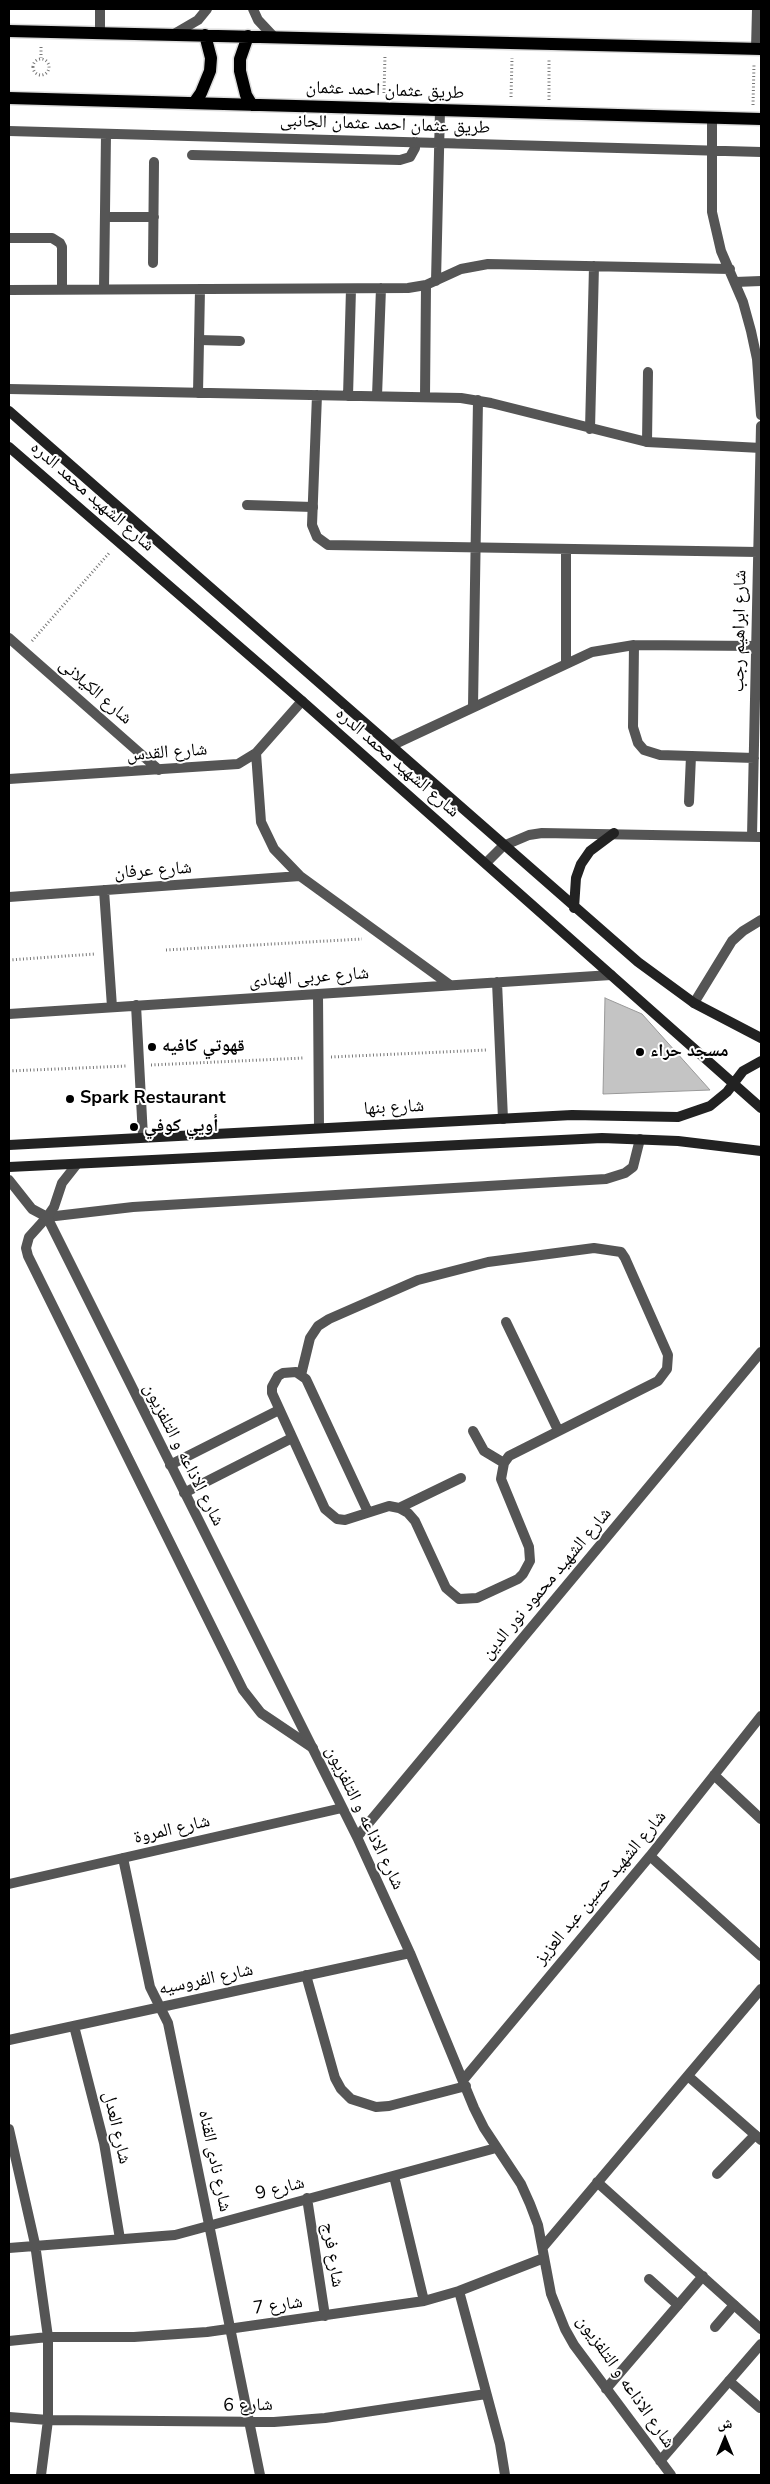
<!DOCTYPE html>
<html>
<head>
<meta charset="utf-8">
<style>
	body { margin:0 }
	#map { position:relative; width:770px; height:2484px; overflow:hidden; background:#fff; font-family:"Nunito Sans","Noto Naskh Arabic",sans-serif }
	canvas { display:block }
	.frame { position:absolute; inset:0; border:10px solid #000; pointer-events:none }
	.north { position:absolute; left:700px; top:2414px; width:50px; height:50px; -webkit-text-stroke:4px #fff; paint-order:stroke; rotate:0deg; font-size:14px; font-weight:700; line-height:20px; text-align:center; color:#000 }
	.north::after { content:''; display:block; margin:auto; width:18px; height:22px; background:#000; clip-path:polygon(50% 0,100% 100%,50% 72%,0 100%) }
</style>
</head>
<body>
<div id="map">
<canvas width="770" height="2484"></canvas>
<div class="frame"></div>
<div class="north">ش</div>
</div>
<script>
const ctx = document.querySelector('canvas').getContext('2d');
ctx.lineJoin = 'round';
function fill(path, color) { ctx.fillStyle = color; ctx.fill(path, 'evenodd'); }
const toPath = rows => new Path2D(rows.map(r => 'M' + r).join(''));
function stroke(path, color, width, dash) { ctx.strokeStyle = color; ctx.lineWidth = width; ctx.lineCap = dash ? 'butt' : 'round'; ctx.setLineDash(dash || []); ctx.stroke(path); }
function drawText(font, color, halo, rows, align = 'center') {
  ctx.font = font + ' "Nunito Sans","Noto Naskh Arabic",sans-serif'; ctx.lineWidth = 4; ctx.setLineDash([]); ctx.textBaseline = 'middle'; ctx.strokeStyle = halo; ctx.fillStyle = color; for (const [text, x, y, turn = 0] of rows) {
    ctx.save(); ctx.translate(x, y); ctx.rotate((+turn || 0) * Math.PI / 180); ctx.textAlign = isNaN(turn) ? turn : align; if (halo) ctx.strokeText(text, 0, 0); ctx.fillText(text, 0, 0); ctx.restore();
  }
}
const building = toPath([
	[605,998,642,1014,710,1090,603,1094,605,998]
]);
const path = toPath([
	[41,47,41,58],
	'33 67a8 8 0 1 1 16 0a8 8 0 1 1-16 0Z',
	[384,93,385,55],
	[511,97,512,58],
	[549,100,549,59],
	[753,105,754,64],
	[32,641,110,552],
	[166,950,362,939],
	[9,960,95,954],
	[331,1057,487,1050],
	[151,1065,304,1058],
	[9,1071,127,1066]
]);
const lane = toPath([
	[100,9,100,32],
	[192,155,400,160,410,157,415,148,415,142],
	[106,217,154,217],
	[9,238,52,238,60,243,62,247,62,289],
	[153,263,154,162],
	[199,340,240,341],
	[647,442,648,372],
	[247,505,313,507],
	[689,802,691,756],
	[506,1322,558,1430],
	[301,1375,310,1338,318,1326,329,1319,418,1280,488,1262,594,1248,621,1252,625,1258,668,1355,667,1369,658,1381,509,1456,504,1463,501,1479,529,1547,530,1561,523,1574,518,1579,477,1598,459,1599,446,1588,415,1521,408,1513,399,1508,389,1506,345,1520,337,1519,325,1509,272,1393,272,1387,278,1376,283,1373,296,1372,306,1379,368,1512],
	[473,1431,484,1451,504,1463],
	[170,1465,279,1410],
	[184,1493,292,1438],
	[399,1508,461,1478],
	[313,1748,261,1713,243,1690,28,1256,26,1248,29,1237,47,1217,133,1207,606,1179,625,1173,633,1167,640,1139],
	[717,2174,755,2135],
	[649,2279,678,2305],
	[715,2327,734,2305],
	[729,2381,760,2408]
]);
const street = toPath([
	[253,9,258,20,273,36],
	[174,34,198,20,207,9],
	[756,49,757,9],
	[712,117,712,212,721,251,743,302,751,331,757,359,761,415],
	[9,131,761,152],
	[436,281,440,110],
	[735,282,761,281],
	[104,289,106,134],
	[9,290,408,288,426,285,461,269,488,264,730,269],
	[9,389,461,398,491,403,647,442,761,448],
	[198,393,200,289],
	[317,395,312,525,317,537,328,545,758,552],
	[348,396,351,289],
	[377,396,381,288],
	[425,397,426,285],
	[590,429,594,266],
	[566,549,566,663],
	[9,638,159,770],
	[634,645,633,727,638,743,644,750,660,755,754,758],
	[473,706,478,400],
	[393,745,592,652,634,645,756,646],
	[256,753,261,822,274,849,300,876,450,985],
	[9,779,238,764,256,753,302,701],
	[752,836,761,426],
	[486,863,503,846,529,835,542,833,761,837],
	[104,890,112,1007],
	[9,897,300,876],
	[497,982,503,1119],
	[318,994,319,1128],
	[694,1003,732,941,743,931,761,920],
	[136,1005,143,1137],
	[9,1014,611,975],
	[9,1180,32,1209,47,1217,357,1837,410,1953,474,2108,484,2128,521,2184,530,2204,538,2225,551,2294,565,2329,574,2345,671,2475],
	[47,1217,54,1207,62,1183,77,1164],
	[714,1775,761,1819],
	[357,1837,761,1352],
	[650,1856,761,1956],
	[123,1858,150,1987,168,2023,260,2475],
	[9,1884,342,1808],
	[306,1975,335,2078,341,2089,351,2099,376,2107,389,2106,466,2086],
	[74,2026,104,2143,120,2239],
	[9,2040,410,1953],
	[688,2076,761,2140],
	[464,2079,650,1856,761,1716],
	[9,2129,35,2244,48,2337,48,2420,41,2475],
	[394,2176,424,2301],
	[597,2182,761,2329],
	[307,2198,325,2316],
	[543,2247,761,1989],
	[9,2248,175,2235,496,2148],
	[459,2291,500,2444,505,2475],
	[9,2341,48,2337,134,2337,207,2332,424,2301,459,2291,544,2258],
	[606,2389,703,2276],
	[9,2417,48,2420,274,2422,325,2418,486,2394],
	[660,2461,761,2344]
]);
const secondary = toPath([
	[9,411,638,962,694,1003,761,1038],
	[9,447,302,701,761,1108],
	[574,908,576,878,581,864,590,851,614,833],
	[9,1145,572,1115,678,1117,710,1106,727,1092,743,1071,761,1061],
	[9,1167,602,1138,678,1141,761,1151]
]);
const primary = toPath([
	[9,31,761,49],
	[248,36,240,59,240,71,246,95,252,105],
	[9,98,761,119],
	[194,103,201,93,210,71,211,58,205,35]
]);
const markers = [
	[152,1047,5,"#000"],
	[640,1052,5,"#000"],
	[70,1099,5,"#000"],
	[134,1127,5,"#000"]
];
const streetNames = [
	["طريق عثمان احمد عثمان",385,91,2],
	["طريق عثمان احمد عثمان الجانبى",385,125,2],
	["شارع الشهيد محمد الدره",92,497,41],
	["شارع ابراهيم رجب",740,631,-89],
	["شارع الكيلانى",95,692,41],
	["شارع القدس",167,753,-4],
	["شارع الشهيد محمد الدره",397,763,41],
	["شارع عرفان",153,871,-4],
	["شارع عربى الهنادى",309,978,-4],
	["شارع بنها",394,1108,-3],
	["شارع الاذاعه و التلفزيون",183,1455,63],
	["شارع الشهيد محمود نور الدين",547,1584,-50],
	["شارع الاذاعه و التلفزيون",364,1818,64],
	["شارع المروة",172,1830,-13],
	["شارع الشهيد حسين عبد العزيز",601,1888,-50],
	["شارع الفروسيه",206,1980,-12],
	["شارع العدل",116,2128,77],
	["شارع نادى القناه",214,2161,78],
	["شارع 9",280,2189,-14],
	["شارع فرج",332,2255,81],
	["شارع 7",278,2306,-8],
	["شارع الاذاعه و التلفزيون",625,2382,55],
	["شارع 6",248,2406,-1]
];
const poiNames = [
	["قهوتي كافيه",162,1047],
	["مسجد حراء",650,1052],
	["Spark Restaurant",80,1099],
	["أويي كوفي",144,1127]
];
fill(building, '#c4c4c4');
stroke(building, '#999', 1);
stroke(primary, '#dbdbdb', 15);
stroke(path, '#777', 3, [1, 2.5]);
stroke(lane, '#555', 10);
stroke(street, '#555', 10);
stroke(secondary, '#222', 10);
stroke(primary, '#000', 12);
for (const [x, y, r, color] of markers) { const dot = new Path2D(); dot.arc(x, y, r, 0, 2 * Math.PI); ctx.fillStyle = color; ctx.fill(dot); stroke(dot, '#fff', 2); }
drawText('18px', '#000', '#fff', streetNames);
drawText('bold 18px', '#000', '#fff', poiNames, 'left');
</script>
</body>
</html>
